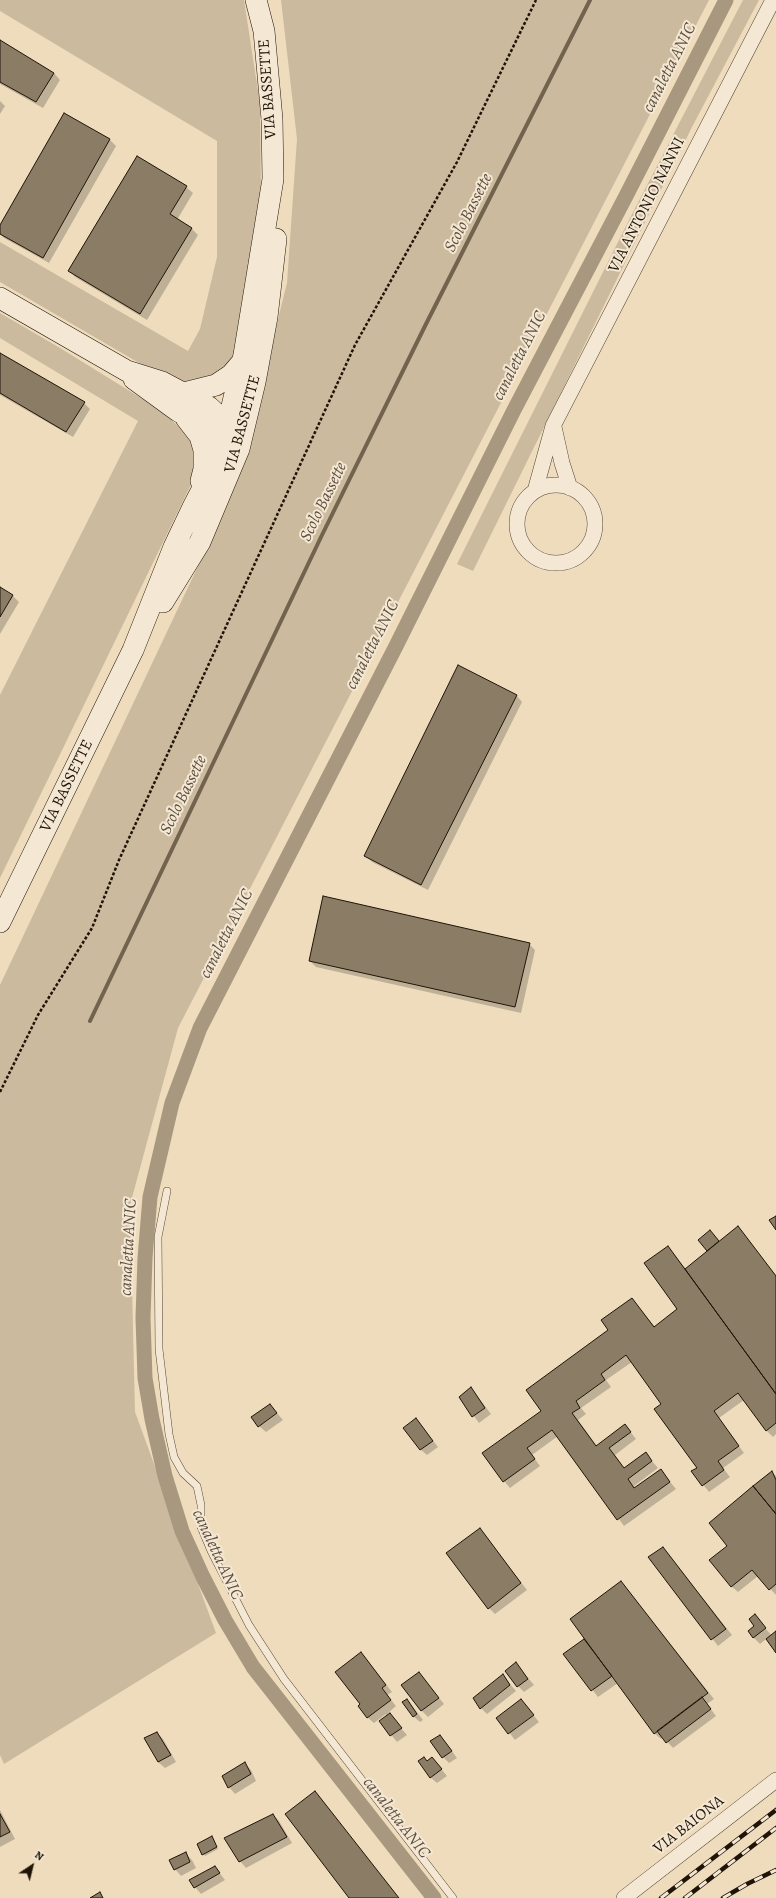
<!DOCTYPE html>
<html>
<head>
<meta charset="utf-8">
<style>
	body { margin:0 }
	#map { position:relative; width:776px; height:1898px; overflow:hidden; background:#eedcbd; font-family:Alegreya,serif }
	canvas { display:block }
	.north { position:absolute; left:12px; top:1846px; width:40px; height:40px; -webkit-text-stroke:3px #f4e8d4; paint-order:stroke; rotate:35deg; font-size:11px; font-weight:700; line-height:16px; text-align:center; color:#201408 }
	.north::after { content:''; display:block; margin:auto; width:14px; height:18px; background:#201408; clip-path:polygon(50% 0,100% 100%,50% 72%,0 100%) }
</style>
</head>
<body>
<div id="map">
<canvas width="776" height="1898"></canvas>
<div class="north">N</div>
</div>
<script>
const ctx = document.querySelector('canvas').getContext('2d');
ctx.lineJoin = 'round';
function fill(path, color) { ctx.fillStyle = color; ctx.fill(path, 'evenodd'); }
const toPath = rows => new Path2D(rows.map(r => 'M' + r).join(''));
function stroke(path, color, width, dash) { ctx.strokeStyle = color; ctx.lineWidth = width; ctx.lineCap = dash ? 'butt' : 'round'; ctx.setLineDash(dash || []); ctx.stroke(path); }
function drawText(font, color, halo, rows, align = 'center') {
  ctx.font = font + ' Alegreya,serif'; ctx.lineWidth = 4; ctx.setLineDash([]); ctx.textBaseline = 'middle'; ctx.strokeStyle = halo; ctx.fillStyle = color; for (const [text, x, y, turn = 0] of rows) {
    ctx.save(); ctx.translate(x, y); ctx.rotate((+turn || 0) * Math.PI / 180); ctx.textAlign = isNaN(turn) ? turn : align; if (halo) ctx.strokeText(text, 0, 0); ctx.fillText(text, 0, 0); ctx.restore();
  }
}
const green = toPath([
	[0,0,244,0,260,104,261,198,233,360,203,383,185,383,146,367,0,282,0,242,188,351,200,329,217,257,217,141,0,11],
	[281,0,709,0,178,1028,130,1205,135,1412,216,1633,4,1764,0,1755,0,985,217,526,243,459,287,283,297,139],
	[743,0,759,0,692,127,473,571,457,564,629,220],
	[0,313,60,348,162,411,190,437,199,468,0,878,0,695,138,421,0,338]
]);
const shadow = toPath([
	[0,41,54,73,60,80,43,108,0,84],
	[0,101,5,106,0,114],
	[64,114,110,140,116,146,49,263,4,238,0,234,0,227],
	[186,187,193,193,177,220,192,229,198,235,147,320,75,277,69,270],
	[0,354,84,403,90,409,73,437,0,395],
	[0,588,13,596,19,602,0,634],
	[516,695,522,702,428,890,372,862,365,855],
	[529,944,535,950,521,1013,316,967,310,961],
	[738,1228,776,1276,776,1434,773,1437,766,1430,744,1400,719,1418,744,1453,723,1468,730,1477,709,1492,693,1472,698,1468,663,1404,632,1362,606,1380,611,1387,581,1408,586,1414,578,1420,597,1446,625,1425,636,1439,615,1455,625,1469,646,1454,658,1468,634,1486,635,1488,660,1470,676,1489,624,1526,558,1436,532,1455,540,1466,510,1488,504,1481,543,1411,609,1330,632,1299,655,1327,679,1310,668,1247,686,1269,708,1251,699,1240,710,1231,720,1242],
	[471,1388,491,1414,479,1423,460,1397],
	[270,1405,283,1420,266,1432,259,1426],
	[416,1419,438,1447,427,1455,420,1449],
	[772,1472,776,1476,776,1595,758,1576,738,1592,731,1586,729,1546],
	[479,1529,527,1590,495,1614,489,1608],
	[663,1548,732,1635,718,1646,650,1557],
	[621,1582,714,1699,707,1704,716,1716,673,1748,663,1737,661,1739,654,1733,618,1683,598,1697,565,1655,586,1639],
	[755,1616,772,1636,776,1633,776,1652,766,1639,760,1644,753,1637,756,1626],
	[367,1660,392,1692,387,1695,396,1706,388,1713,407,1735,397,1742,380,1721,387,1716,386,1714,374,1723,367,1717,362,1704],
	[516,1664,534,1685,524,1692,518,1686],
	[419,1673,444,1704,428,1717,422,1711],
	[503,1676,516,1691,487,1714,481,1708],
	[407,1700,413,1707,423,1720,420,1722,413,1716],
	[521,1700,539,1722,515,1740,498,1718],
	[157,1733,163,1739,176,1762,165,1768,158,1762,146,1739],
	[446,1743,457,1758,449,1763,443,1757],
	[424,1758,428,1762,432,1758,447,1776,437,1783,430,1777],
	[245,1764,251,1770,256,1781,235,1794,229,1787],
	[0,1810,15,1839,0,1847],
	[273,1815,279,1821,292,1843,246,1868,240,1861],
	[212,1837,218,1849,205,1856,198,1844],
	[186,1854,192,1860,196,1868,181,1876,175,1869],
	[215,1867,225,1880,201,1894,195,1887]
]);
const stream = toPath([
	[90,1021,322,535,426,324,590,0]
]);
const canal = toPath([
	[434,1898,253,1667,225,1620,203,1577,182,1531,165,1476,152,1419,145,1378,143,1318,145,1258,150,1197,172,1103,200,1028,395,648,514,410,626,196,726,0]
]);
const building = toPath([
	[0,40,54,73,36,102,0,82,0,40],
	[64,113,110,139,43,258,0,234,0,225,64,113],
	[137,156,187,186,170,214,192,228,140,314,68,271,137,156],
	[0,353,85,402,66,432,0,393,0,353],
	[0,587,13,595,0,617,0,587],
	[458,665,517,695,421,885,364,856,458,665],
	[323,896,530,943,515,1007,309,961,323,896],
	[776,1216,776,1230,769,1220,776,1216],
	[738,1226,776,1276,776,1394,685,1269,738,1226],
	[710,1230,719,1241,707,1251,698,1240,710,1230],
	[668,1246,776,1394,776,1423,766,1431,738,1393,714,1411,739,1446,718,1461,724,1470,702,1486,691,1471,697,1468,654,1409,661,1404,626,1355,601,1374,605,1380,576,1401,580,1408,572,1413,596,1446,625,1424,631,1432,609,1448,624,1468,646,1452,652,1461,628,1479,634,1488,661,1469,670,1482,617,1520,552,1430,527,1448,535,1459,503,1482,482,1453,541,1411,526,1390,608,1330,601,1320,632,1298,654,1327,677,1309,644,1263,668,1246],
	[471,1387,485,1408,472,1417,459,1397,471,1387],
	[270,1404,277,1413,258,1427,251,1417,270,1404],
	[416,1418,433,1441,420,1450,403,1428,416,1418],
	[772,1471,776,1480,776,1514,753,1486,772,1471],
	[753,1486,776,1514,776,1584,769,1590,752,1570,731,1587,709,1560,727,1546,709,1523,753,1486],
	[480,1528,521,1583,488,1609,446,1553,480,1528],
	[663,1547,726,1629,711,1640,648,1557,663,1547],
	[621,1581,708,1693,654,1734,570,1619,621,1581],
	[755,1614,766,1628,753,1638,748,1631,754,1626,749,1619,755,1614],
	[776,1631,776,1653,766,1639,776,1631],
	[584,1639,612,1676,591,1691,563,1654,584,1639],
	[361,1652,386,1685,382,1688,391,1700,367,1718,358,1706,360,1704,335,1672,361,1652],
	[516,1662,528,1679,517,1687,505,1671,516,1662],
	[419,1672,439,1698,421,1711,401,1685,419,1672],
	[503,1674,510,1685,480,1709,473,1698,503,1674],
	[702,1697,711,1709,666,1743,657,1731,702,1697],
	[407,1699,417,1714,413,1717,402,1702,407,1699],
	[521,1699,534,1715,508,1734,496,1718,521,1699],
	[390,1713,402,1728,390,1736,379,1721,390,1713],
	[157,1732,171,1755,158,1762,144,1738,157,1732],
	[440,1735,452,1751,442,1758,430,1741,440,1735],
	[424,1757,427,1761,432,1757,442,1769,430,1778,418,1761,424,1757],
	[245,1762,251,1774,228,1788,222,1776,245,1762],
	[315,1791,399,1898,349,1898,285,1814,315,1791],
	[0,1814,10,1832,0,1837,0,1814],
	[273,1814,287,1837,239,1862,224,1838,273,1814],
	[212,1836,217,1847,202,1855,197,1844,212,1836],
	[186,1852,190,1862,174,1870,169,1860,186,1852],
	[215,1866,220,1873,194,1888,189,1880,215,1866],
	[100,1892,103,1898,90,1898,100,1892]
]);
const path = toPath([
	[0,1092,38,1015,92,928,119,860,355,345,457,162,536,0]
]);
const service = toPath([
	[167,1191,158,1237,159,1349,169,1434,174,1457,183,1473,197,1486,201,1505,201,1527,211,1551,249,1625,284,1679,453,1898]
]);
const minor = toPath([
	[554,427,562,463,570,488],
	'517 524a39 39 0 1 1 78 0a39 39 0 1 1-78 0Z',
	[535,491,553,426,773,0],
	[624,1898,776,1780]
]);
const secondary = toPath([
	[0,298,127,371,162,382,209,407,225,422,231,436],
	[134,379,178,411,221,435,233,430,236,427],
	[184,393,216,385,231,375,243,361],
	[186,418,200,436,204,450,204,469,201,481],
	[163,602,200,542,239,449,255,382,267,317,276,239],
	[0,922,133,650,174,547,194,505,216,463,230,415,244,355,273,179,272,119,264,31,256,0]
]);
const rail = toPath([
	[661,1898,776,1810],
	[685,1898,776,1828],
	[723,1898,747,1884,776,1870]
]);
const streetNames = [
	["VIA BASSETTE",268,89,-94],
	["VIA ANTONIO NANNI",647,205,-63],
	["VIA BASSETTE",243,424,-75],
	["VIA BASSETTE",67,786,-64],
	["VIA BAIONA",689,1825,-38]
];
const waterNames = [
	["canaletta ANIC",670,68,-63],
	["Scolo Bassette",469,213,-63],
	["canaletta ANIC",520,356,-63],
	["Scolo Bassette",324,502,-64],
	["canaletta ANIC",373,645,-63],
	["Scolo Bassette",184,795,-64],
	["canaletta ANIC",227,934,-63],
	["canaletta ANIC",129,1247,-87],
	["canaletta ANIC",217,1555,65],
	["canaletta ANIC",396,1818,52]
];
fill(green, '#cbba9e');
fill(shadow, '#0003');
stroke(stream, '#72634f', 4);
stroke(canal, '#a8987f', 15);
fill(building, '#8b7c66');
stroke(building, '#201408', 1);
stroke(service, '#544635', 8);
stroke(minor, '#544635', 16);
stroke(secondary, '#201408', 22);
stroke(path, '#201408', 2.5, [3, 2]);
stroke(service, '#f4e8d4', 7);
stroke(minor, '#f4e8d4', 15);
stroke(secondary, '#f4e8d4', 21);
stroke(rail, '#201408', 4.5);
stroke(rail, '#f4e8d4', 3, [9]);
drawText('16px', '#201408', '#f4e8d4', streetNames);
drawText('italic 17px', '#5d4f3e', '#f4e8d4', waterNames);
</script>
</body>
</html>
